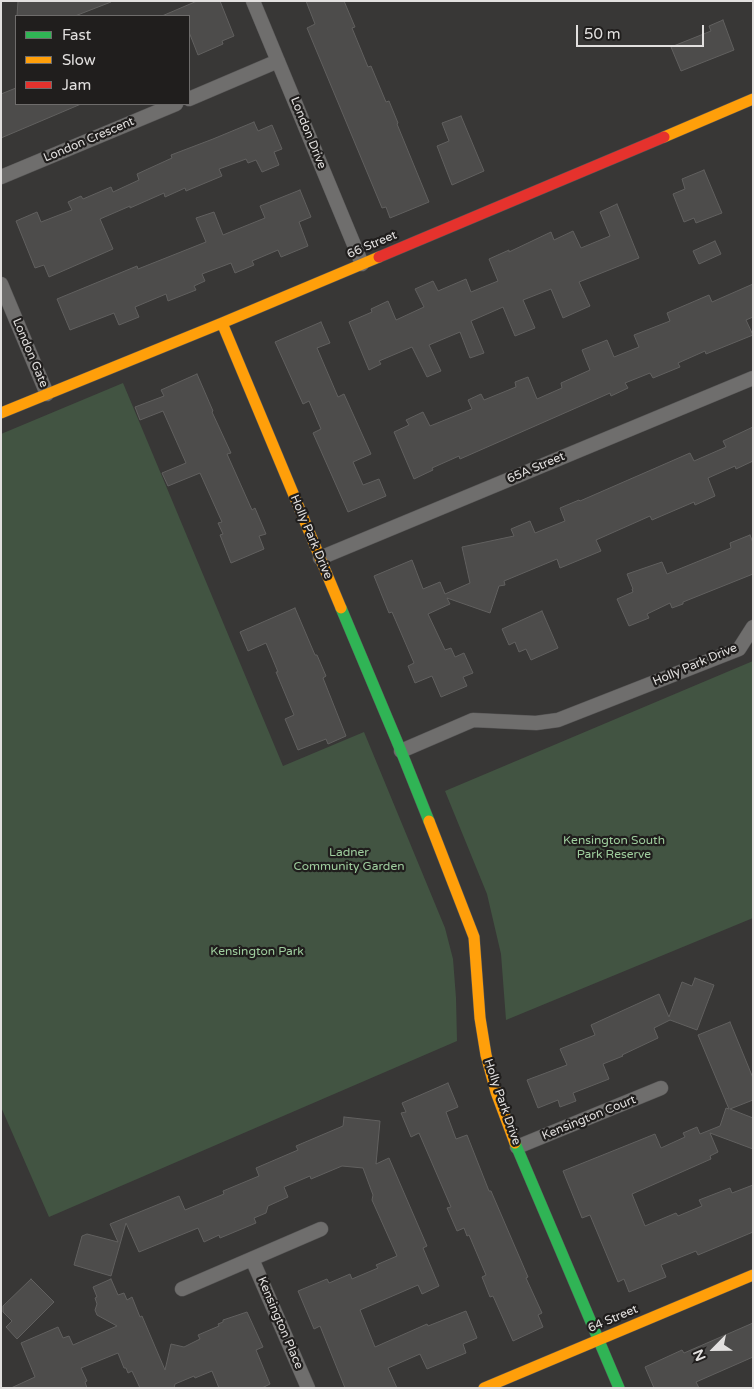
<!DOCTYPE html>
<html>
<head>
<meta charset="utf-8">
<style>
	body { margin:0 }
	#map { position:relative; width:754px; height:1389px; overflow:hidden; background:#383736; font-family:"Varela Round",sans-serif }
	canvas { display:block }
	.frame { position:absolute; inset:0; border:2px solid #e2e0df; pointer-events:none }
	.legend { position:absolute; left:15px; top:15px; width:175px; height:90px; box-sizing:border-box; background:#201e1d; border:1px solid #6e6c6b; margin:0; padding:6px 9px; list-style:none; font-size:15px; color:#e2e0df }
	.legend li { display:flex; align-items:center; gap:10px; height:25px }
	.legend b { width:25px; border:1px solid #6e6c6b }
	.north { position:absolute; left:689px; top:1324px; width:50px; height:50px; -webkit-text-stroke:4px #201e1d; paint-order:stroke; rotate:247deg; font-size:14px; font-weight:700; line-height:20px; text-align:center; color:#e2e0df }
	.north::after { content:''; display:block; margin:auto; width:18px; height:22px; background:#e2e0df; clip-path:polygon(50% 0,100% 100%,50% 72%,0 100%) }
	.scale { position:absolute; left:576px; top:25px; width:128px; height:22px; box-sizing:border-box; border:2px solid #e2e0df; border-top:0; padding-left:6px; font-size:15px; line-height:18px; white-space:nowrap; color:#e2e0df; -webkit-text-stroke:4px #201e1d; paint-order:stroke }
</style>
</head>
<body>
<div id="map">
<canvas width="754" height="1389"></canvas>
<div class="frame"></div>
<ul class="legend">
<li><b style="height:6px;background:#30b455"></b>Fast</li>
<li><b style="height:6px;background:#ff9f0a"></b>Slow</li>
<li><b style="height:6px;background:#e5322d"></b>Jam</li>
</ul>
<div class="north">N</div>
<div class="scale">50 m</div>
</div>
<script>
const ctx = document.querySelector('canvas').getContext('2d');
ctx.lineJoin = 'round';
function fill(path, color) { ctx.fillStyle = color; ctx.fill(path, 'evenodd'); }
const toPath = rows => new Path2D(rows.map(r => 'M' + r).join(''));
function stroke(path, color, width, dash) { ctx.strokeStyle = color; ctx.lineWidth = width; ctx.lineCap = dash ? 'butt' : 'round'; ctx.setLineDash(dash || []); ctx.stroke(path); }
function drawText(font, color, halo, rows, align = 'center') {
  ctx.font = font + ' "Varela Round",sans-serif'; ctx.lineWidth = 4.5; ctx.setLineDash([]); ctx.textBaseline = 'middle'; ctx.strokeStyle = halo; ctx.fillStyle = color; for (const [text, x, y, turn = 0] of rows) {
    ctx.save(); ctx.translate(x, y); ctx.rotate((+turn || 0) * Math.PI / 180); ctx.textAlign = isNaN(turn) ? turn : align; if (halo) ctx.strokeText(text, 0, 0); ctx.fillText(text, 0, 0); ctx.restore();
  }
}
const green = toPath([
	[123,383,283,766,364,732,445,928,453,959,456,998,457,1041,49,1217,1,1107,1,434],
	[753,661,753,918,506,1020,501,954,487,894,445,791]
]);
const building = toPath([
	[18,1,111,1,111,2,75,16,17,16,18,1],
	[197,1,220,1,234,36,222,41,223,44,198,55,189,32,189,16,162,16,197,1],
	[306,1,344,1,355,27,352,28,368,67,371,66,386,102,389,101,398,123,397,124,429,202,390,218,386,207,382,208,307,28,315,24,306,1],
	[723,20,734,50,681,71,671,47,711,31,709,26,723,20],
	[16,88,16,104,81,104,1,138,1,94,16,88],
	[461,116,484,171,452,185,437,146,449,141,442,123,461,116],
	[254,122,258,131,272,125,282,149,274,152,279,165,262,172,256,160,248,163,246,159,219,169,222,176,186,191,185,188,165,197,164,193,130,208,130,206,100,219,113,249,49,277,44,265,35,268,16,221,37,212,41,222,72,210,68,202,81,196,83,199,111,187,113,192,139,180,137,174,172,158,171,155,213,139,254,122],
	[704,170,722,213,696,223,694,218,684,222,673,194,685,189,682,179,704,170],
	[300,190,311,217,299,222,308,246,281,257,278,250,252,261,254,265,235,273,231,263,202,274,205,281,194,286,196,290,168,301,166,294,135,307,139,317,119,325,114,313,70,330,57,299,137,266,138,269,206,242,196,218,214,212,223,235,265,218,260,206,300,190],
	[617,204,639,258,579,282,590,306,563,318,551,289,523,300,535,328,515,336,503,307,471,321,484,353,470,358,460,332,429,345,441,371,427,377,412,347,379,361,381,364,369,370,349,322,372,312,371,309,388,301,396,320,424,307,415,289,433,281,438,291,466,279,471,292,498,281,489,259,509,250,509,252,551,232,554,240,573,231,581,248,610,236,600,212,617,204],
	[715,241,721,254,699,264,693,251,715,241],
	[753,284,753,317,746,320,753,335,706,354,705,351,678,363,680,367,653,378,650,373,625,383,628,388,611,396,610,393,460,459,459,456,432,468,433,470,414,479,394,432,409,425,406,420,423,412,430,426,472,409,468,400,481,394,484,400,516,387,515,382,528,377,537,399,562,388,561,383,590,370,582,350,607,340,614,357,639,347,634,335,670,321,667,313,709,295,712,302,753,284],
	[321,322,330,343,317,348,338,397,344,394,371,454,353,462,363,485,379,479,386,496,348,512,313,433,321,429,309,401,303,404,275,342,321,322],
	[197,374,213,411,212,412,231,453,227,454,252,510,255,508,266,534,259,536,264,549,231,563,220,535,223,534,218,523,222,522,200,473,168,486,162,473,186,463,163,411,140,420,135,407,164,396,161,390,197,374],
	[753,427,753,461,736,469,735,466,708,478,715,496,695,505,694,502,652,520,650,516,596,540,601,551,560,568,557,559,504,581,505,585,499,586,490,613,447,598,450,604,428,614,445,650,451,648,455,657,464,653,473,673,463,677,467,686,441,697,432,676,415,683,408,666,414,663,392,612,389,613,374,576,412,560,423,589,440,582,445,594,470,583,462,547,514,536,511,529,530,521,535,533,565,521,560,508,579,500,580,501,690,453,694,461,726,447,723,441,753,427],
	[750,535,753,543,753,574,683,602,683,604,672,608,670,603,647,614,649,618,629,626,617,599,633,592,632,589,633,589,627,574,662,562,667,574,731,548,730,543,750,535],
	[295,608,315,655,317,655,326,676,323,678,346,736,328,744,326,739,298,750,285,719,294,715,276,672,278,672,266,643,248,651,240,632,295,608],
	[542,611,558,648,531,660,526,649,519,652,515,642,509,645,502,629,542,611],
	[695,978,714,985,697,1030,670,1020,654,1028,658,1038,622,1055,623,1056,603,1064,609,1079,573,1093,576,1101,560,1107,558,1100,538,1108,527,1080,567,1065,560,1049,595,1035,591,1025,659,994,669,1017,682,982,692,986,695,978],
	[730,1022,753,1078,753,1100,730,1109,753,1118,753,1149,710,1133,718,1152,710,1156,711,1159,632,1194,645,1226,676,1213,678,1216,702,1206,699,1200,730,1188,732,1193,753,1185,753,1232,698,1255,696,1251,661,1265,666,1277,629,1292,624,1279,618,1282,590,1215,582,1218,563,1171,655,1134,661,1148,685,1137,683,1133,697,1127,700,1134,720,1126,726,1108,729,1109,698,1035,730,1022],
	[448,1083,458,1107,446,1112,456,1139,467,1135,489,1191,491,1191,528,1277,526,1278,542,1313,538,1315,543,1327,513,1341,493,1296,490,1297,482,1277,486,1275,469,1235,467,1236,464,1228,457,1231,447,1208,451,1207,419,1133,411,1137,401,1113,406,1112,402,1103,448,1083],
	[344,1117,380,1121,376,1164,389,1158,427,1246,423,1248,439,1286,422,1294,418,1285,360,1310,375,1347,427,1324,428,1326,466,1311,477,1338,463,1344,466,1353,427,1369,420,1354,388,1368,397,1388,345,1388,320,1326,314,1329,298,1291,327,1279,329,1283,350,1274,352,1279,378,1268,376,1265,397,1256,372,1200,373,1195,363,1168,342,1166,311,1179,310,1176,284,1187,288,1197,268,1206,266,1213,254,1218,256,1223,220,1238,219,1235,204,1242,198,1228,139,1252,126,1223,111,1276,74,1265,82,1236,87,1234,118,1242,110,1224,179,1196,185,1210,224,1194,223,1191,259,1176,256,1168,298,1150,296,1146,343,1126,344,1117],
	[31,1279,54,1302,17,1339,6,1327,12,1321,3,1312,3,1306,31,1279],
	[111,1279,118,1295,124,1293,127,1300,132,1297,140,1317,142,1316,165,1370,171,1344,184,1347,200,1339,198,1335,219,1326,218,1324,223,1322,223,1320,247,1312,263,1347,256,1350,270,1384,262,1388,219,1388,212,1371,195,1378,194,1376,175,1384,174,1388,140,1388,132,1371,128,1373,126,1368,124,1368,118,1353,81,1368,87,1381,85,1382,87,1388,11,1388,35,1377,21,1343,58,1327,63,1338,69,1336,73,1345,117,1326,97,1315,95,1310,97,1304,95,1298,97,1297,93,1287,111,1279],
	[753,1323,753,1357,696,1382,699,1388,654,1388,645,1367,682,1350,684,1353,753,1323]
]);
const street = toPath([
	[253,1,362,264],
	[189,99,278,61],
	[1,177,176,104],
	[1,284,47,394],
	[320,558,753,378],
	[401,751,473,720,536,723,558,720,739,649,753,627],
	[517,1147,661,1088],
	[252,1259,308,1388],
	[182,1289,321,1229]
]);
const fast = toPath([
	[341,608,401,751,429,821],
	[515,1143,619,1388]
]);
const slow = toPath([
	[664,137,753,99],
	[222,323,341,608],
	[1,413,222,323,379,257],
	[429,821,474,937,480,1018,486,1055,496,1092,515,1143],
	[484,1388,753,1275]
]);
const jam = toPath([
	[379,257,664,137]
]);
const streetNames = [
	["London Drive",308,133,68],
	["London Crescent",89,140,-23],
	["66 Street",372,245,-23],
	["London Gate",30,353,67],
	["65A Street",536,468,-23],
	["Holly Park Drive",311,537,67],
	["Holly Park Drive",695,665,-23],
	["Holly Park Drive",502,1102,71],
	["Kensington Court",589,1118,-22],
	["64 Street",613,1319,-23],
	["Kensington Place",280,1323,67]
];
const parkNames = [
	["Kensington South",614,841],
	["Park Reserve",614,855],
	["Ladner",349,853],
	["Community Garden",349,867],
	["Kensington Park",257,952]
];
fill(green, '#425442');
fill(building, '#4d4c4b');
stroke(building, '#61605f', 1);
stroke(street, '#565555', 15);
stroke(fast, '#565555', 12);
stroke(slow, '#565555', 12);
stroke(jam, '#565555', 12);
stroke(street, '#6f6e6d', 14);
stroke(fast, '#30b455', 11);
stroke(slow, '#ff9f0a', 11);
stroke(jam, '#e5322d', 11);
drawText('12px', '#e2e0df', '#201e1d', streetNames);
drawText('12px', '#9fce9e', '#201e1d', parkNames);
</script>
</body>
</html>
